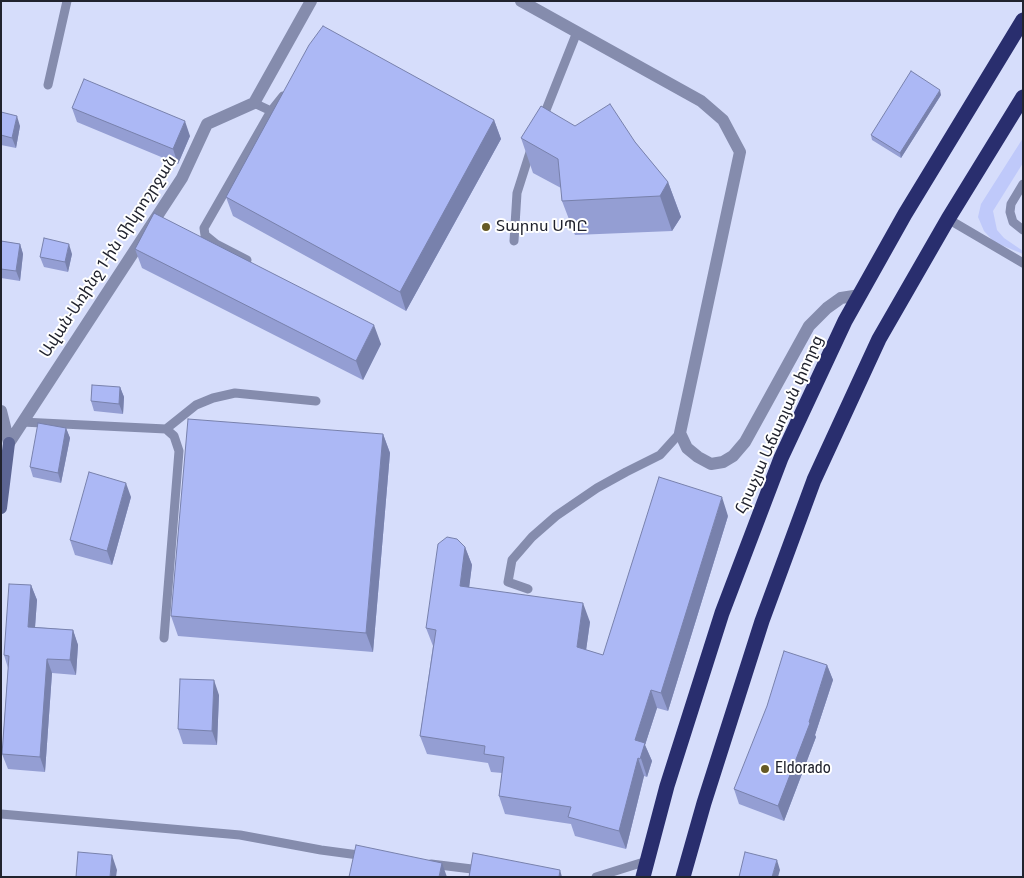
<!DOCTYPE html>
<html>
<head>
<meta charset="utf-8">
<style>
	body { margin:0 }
	#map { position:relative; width:1024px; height:878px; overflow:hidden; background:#d6ddfb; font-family:"Roboto Condensed",sans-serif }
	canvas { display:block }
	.frame { position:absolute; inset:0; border:2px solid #21232e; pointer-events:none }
</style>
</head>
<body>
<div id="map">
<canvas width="1024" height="878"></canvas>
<div class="frame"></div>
</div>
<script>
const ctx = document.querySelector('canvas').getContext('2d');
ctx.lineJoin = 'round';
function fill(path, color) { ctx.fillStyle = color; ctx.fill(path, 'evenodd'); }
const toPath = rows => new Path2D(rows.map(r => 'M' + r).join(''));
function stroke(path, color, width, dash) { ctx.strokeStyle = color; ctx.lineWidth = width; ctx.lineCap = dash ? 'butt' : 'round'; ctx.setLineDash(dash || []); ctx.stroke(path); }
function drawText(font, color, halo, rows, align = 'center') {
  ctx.font = font + ' "Roboto Condensed","Noto Sans Armenian",sans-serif'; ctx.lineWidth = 4; ctx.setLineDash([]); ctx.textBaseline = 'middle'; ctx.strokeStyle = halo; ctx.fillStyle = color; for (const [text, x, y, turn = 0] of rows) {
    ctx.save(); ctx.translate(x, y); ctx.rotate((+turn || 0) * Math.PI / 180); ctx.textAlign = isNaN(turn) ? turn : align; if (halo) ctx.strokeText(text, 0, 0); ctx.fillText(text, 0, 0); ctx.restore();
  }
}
const green = toPath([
	[1023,138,1023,163,993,211,997,230,1004,238,1023,251,1023,254,994,242,984,231,978,217,981,204]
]);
const lane = toPath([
	[48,85,67,1],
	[254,103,271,111],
	[542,120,577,32],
	[1023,184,1011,204,1010,212,1013,222,1023,230],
	[948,219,1023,263],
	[514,241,517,193,531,149],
	[247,260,216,244,205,235,204,228,271,111,283,96],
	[22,422,166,429,174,436,179,451,164,638],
	[166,429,196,405,213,398,235,393,316,401],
	[528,589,508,582,512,560,532,537,556,516,597,488,626,472,660,455,680,433],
	[1,814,240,835,321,850,366,856],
	[431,864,480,870],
	[596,877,647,861]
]);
const street = toPath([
	[521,1,701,101,723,120,740,152,680,433,687,448,698,457,711,464,723,462,733,456,745,442,809,326,827,308,841,298,860,295],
	[1,411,9,443,182,178,207,124,254,103,311,1]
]);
const secondary = toPath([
	[1,508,9,443]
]);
const highway = toPath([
	[643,877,667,786,722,613,781,458,845,321,905,214,1023,20],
	[683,877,704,803,762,621,814,480,879,339,948,219,1023,97]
]);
const wall = toPath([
	[941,95,901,158,872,140,871,135],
	[72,108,190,136,178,164,77,122],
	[1,112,20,126,16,148,1,145],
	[494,120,501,139,406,311,233,216,226,197],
	[521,138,635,142,668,182,681,217,672,231,575,235,562,201,561,188,533,173],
	[1,241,20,244,23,254,20,281,1,278],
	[135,249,381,344,363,380,142,268],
	[72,254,68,272,44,267,40,257],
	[120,387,124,397,123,414,94,411,91,401],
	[66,428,70,438,61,483,33,477,30,467],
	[383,434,390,453,373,652,178,636,171,616],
	[131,497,112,565,75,555,70,540],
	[728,516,668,711,657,708,645,745,652,761,647,777,644,776,626,849,575,836,571,824,505,814,499,796,502,773,491,772,488,763,427,754,420,736,433,646,426,628,465,547,472,565,469,587,590,622,586,650,603,655],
	[31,585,37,600,35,627,73,630,78,645,76,675,52,673,45,772,8,769,2,754,8,668,4,655],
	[827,665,833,680,815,735,816,737,784,821,739,804,734,789],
	[219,695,217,745,183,744,178,729]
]);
const shadedWall = toPath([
	[940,90,941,95,901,158,900,153],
	[17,116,20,126,16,148,12,138],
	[494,120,501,139,406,311,400,292],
	[185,121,190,136,178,164,173,149],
	[668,182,681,217,672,231,660,196],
	[20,244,23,254,20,281,16,271],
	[69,244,72,254,68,272,65,262],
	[374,325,381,344,363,380,356,361],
	[120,387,124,397,123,414,119,404],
	[66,428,70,438,61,483,58,473],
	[383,434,390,453,373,652,366,633],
	[126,483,131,497,112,565,107,551],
	[722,497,728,516,668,711,661,693],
	[465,547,472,565,467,604,460,586],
	[31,585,37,600,34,641,28,627],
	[583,603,590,622,584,665,577,647],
	[73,630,78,645,76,675,70,660],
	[47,659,52,673,45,772,40,757],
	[827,665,833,680,815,735,816,737,784,821,778,806,809,722],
	[214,680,219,695,217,745,212,731],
	[651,690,657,708,645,745,652,761,647,777,635,740],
	[638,758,644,776,626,849,619,831],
	[112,855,117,870,116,877,110,877],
	[777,860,780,870,778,877,772,877],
	[442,863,447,877,439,877],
	[560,870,562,877,559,877]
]);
const building = toPath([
	[323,26,494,120,400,292,226,197,309,45,323,26],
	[911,71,940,90,900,153,871,135,911,71],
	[84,79,185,121,173,149,72,108,84,79],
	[610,104,635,142,668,182,660,196,562,201,558,159,521,138,541,106,575,126,610,104],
	[1,112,17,116,12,138,1,135,1,112],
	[154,213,374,325,356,361,135,249,154,213],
	[44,238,69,244,65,262,40,257,44,238],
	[1,241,20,244,16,271,1,269,1,241],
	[92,385,120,387,119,404,91,401,92,385],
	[188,419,383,434,366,633,171,616,188,419],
	[38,423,66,428,58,473,30,467,38,423],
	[89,472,126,483,107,551,70,540,89,472],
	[659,477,722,497,661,693,651,690,635,740,645,743,640,759,638,758,619,831,568,817,571,807,499,796,504,757,484,754,485,746,420,736,436,630,426,628,438,544,447,537,457,539,465,547,460,586,583,603,577,647,603,655,659,477],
	[9,584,31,585,28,627,73,630,70,660,47,659,40,757,2,754,9,656,4,655,9,584],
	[784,651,827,665,809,722,810,723,778,806,734,789,767,706,784,651],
	[180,679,214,680,212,731,178,729,180,679],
	[356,845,442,863,439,877,349,877,356,845],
	[78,852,112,855,110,877,76,877,78,852],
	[745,852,777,860,772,877,739,877,745,852],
	[473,853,560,870,559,877,469,877,473,853]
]);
const markers = [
	[486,227,5,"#655925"],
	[765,769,5,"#655925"]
];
const poiNames = [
	["Տարոս ՍՊԸ",496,227],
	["Eldorado",775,769]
];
const streetNames = [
	["Ավան-Առինջ 1-ին միկրոշրջան",109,257,-57],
	["Հրաչյա Աճառյան փողոց",780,425,-66]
];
fill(green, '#bfc9fa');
stroke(lane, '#858cad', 9);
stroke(street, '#858cad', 12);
stroke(secondary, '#5c6593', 12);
stroke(highway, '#292e6e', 15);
fill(wall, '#949ed3');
fill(shadedWall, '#7881ac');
fill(building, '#acb8f5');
stroke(building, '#7881ac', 1);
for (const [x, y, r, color] of markers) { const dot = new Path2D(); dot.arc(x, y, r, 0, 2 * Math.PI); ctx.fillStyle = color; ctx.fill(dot); stroke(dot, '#fff', 2); }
drawText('16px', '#21232e', '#fff', poiNames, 'left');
drawText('16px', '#21232e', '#fff', streetNames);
</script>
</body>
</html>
